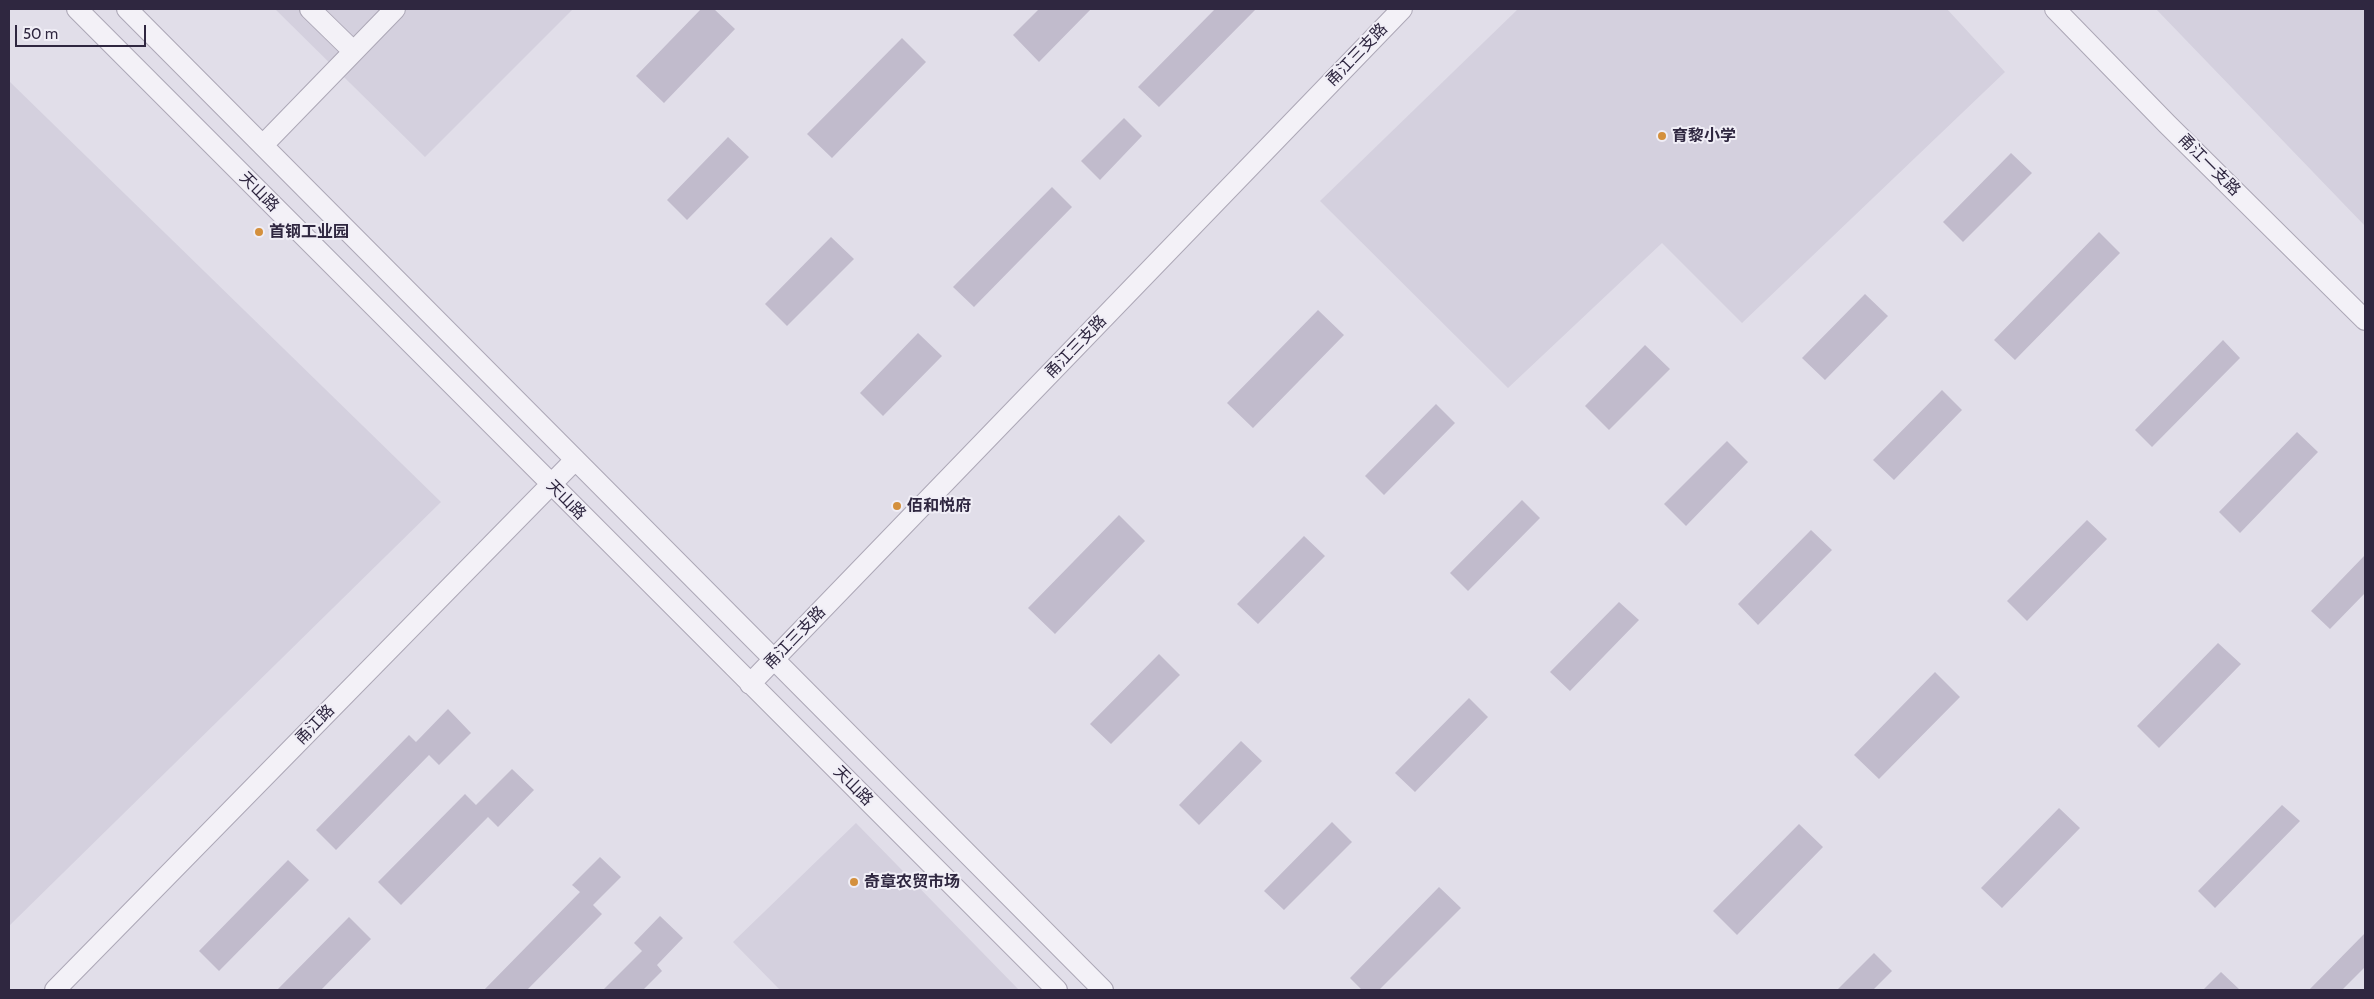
<!DOCTYPE html>
<html>
<head>
<meta charset="utf-8">
<style>
	body { margin:0 }
	#map { position:relative; width:2374px; height:999px; overflow:hidden; background:#e1dee9; font-family:Cabin,sans-serif }
	canvas { display:block }
	.frame { position:absolute; inset:0; border:10px solid #2f2740; pointer-events:none }
	.scale { position:absolute; left:15px; top:25px; width:131px; height:22px; box-sizing:border-box; border:2px solid #2f2740; border-top:0; padding-left:6px; font-size:15px; line-height:18px; white-space:nowrap; color:#2f2740; -webkit-text-stroke:4px #f0eef6; paint-order:stroke }
</style>
</head>
<body>
<div id="map">
<canvas width="2374" height="999"></canvas>
<div class="frame"></div>
<div class="scale">50 m</div>
</div>
<script>
const ctx = document.querySelector('canvas').getContext('2d');
ctx.lineJoin = 'round';
function fill(path, color) { ctx.fillStyle = color; ctx.fill(path, 'evenodd'); }
const toPath = rows => new Path2D(rows.map(r => 'M' + r).join(''));
function stroke(path, color, width, dash) { ctx.strokeStyle = color; ctx.lineWidth = width; ctx.lineCap = dash ? 'butt' : 'round'; ctx.setLineDash(dash || []); ctx.stroke(path); }
function drawText(font, color, halo, rows, align = 'center') {
  ctx.font = font + ' Cabin,"Noto Sans SC",sans-serif'; ctx.lineWidth = 4; ctx.setLineDash([]); ctx.textBaseline = 'middle'; ctx.strokeStyle = halo; ctx.fillStyle = color; for (const [text, x, y, turn = 0] of rows) {
    ctx.save(); ctx.translate(x, y); ctx.rotate((+turn || 0) * Math.PI / 180); ctx.textAlign = isNaN(turn) ? turn : align; if (halo) ctx.strokeText(text, 0, 0); ctx.fillText(text, 0, 0); ctx.restore();
  }
}
const built = toPath([
	[275,9,573,9,425,157],
	[1518,9,1947,9,2005,72,1742,323,1662,243,1508,388,1320,201],
	[2156,9,2365,9,2365,226],
	[9,81,441,502,9,926],
	[856,823,1019,990,780,990,733,942]
]);
const building = toPath([
	[701,9,714,9,735,29,664,103,636,76],
	[1039,9,1091,9,1039,62,1013,35],
	[1215,9,1256,9,1159,107,1138,87],
	[902,38,926,62,832,158,807,134],
	[1124,118,1142,136,1100,180,1081,161],
	[728,137,749,157,687,220,667,200],
	[2011,153,2032,173,1963,242,1943,222],
	[1052,187,1072,207,974,307,953,287],
	[2099,232,2120,253,2015,360,1994,340],
	[831,237,854,259,787,326,765,304],
	[1865,294,1888,316,1825,380,1802,358],
	[1318,310,1344,335,1253,428,1227,403],
	[918,333,942,356,883,416,860,393],
	[2223,340,2240,358,2152,447,2135,430],
	[1645,345,1670,369,1609,430,1585,406],
	[1942,390,1962,410,1894,480,1873,460],
	[1436,404,1455,423,1384,495,1365,476],
	[2297,432,2318,452,2240,533,2219,512],
	[1727,441,1748,462,1686,526,1664,504],
	[1522,500,1540,518,1468,591,1450,573],
	[1119,515,1145,541,1055,634,1028,608],
	[2087,520,2107,539,2027,621,2007,601],
	[1811,530,1832,550,1758,625,1738,604],
	[1304,536,1325,556,1258,624,1237,604],
	[2365,555,2365,593,2330,629,2311,611],
	[1619,602,1639,620,1570,691,1550,672],
	[2218,643,2241,664,2159,748,2137,726],
	[1159,654,1180,675,1111,744,1090,724],
	[1935,672,1960,697,1879,779,1854,755],
	[1469,698,1488,717,1415,792,1395,773],
	[448,709,471,733,439,765,429,755,336,850,316,830,409,735,416,742],
	[1241,741,1262,761,1199,825,1179,805],
	[512,769,534,790,498,827,488,817,401,905,378,882,465,794,476,805],
	[2282,805,2300,821,2215,908,2198,891],
	[2059,808,2080,828,2002,908,1981,888],
	[1332,822,1352,842,1284,910,1264,891],
	[1799,824,1823,847,1737,935,1713,911],
	[600,857,621,877,593,905,602,914,527,990,484,990,580,892,572,885],
	[288,860,309,880,219,971,199,951],
	[1439,887,1461,908,1379,990,1362,990,1350,978],
	[660,916,683,938,657,965,662,971,643,990,603,990,642,951,634,943],
	[349,917,371,939,321,990,277,990],
	[2365,933,2365,967,2342,990,2309,990],
	[1874,953,1892,971,1873,990,1837,990],
	[2221,972,2240,990,2203,990]
]);
const minor = toPath([
	[77,9,1057,990],
	[127,9,1103,990],
	[310,9,353,51],
	[2055,9,2167,124,2365,320],
	[263,145,395,9],
	[750,684,1402,9],
	[55,990,575,460]
]);
const markers = [
	[1662,136,5,"#d4903d"],
	[259,232,5,"#d4903d"],
	[897,506,5,"#d4903d"],
	[854,882,5,"#d4903d"]
];
const streetNames = [
	["甬江三支路",1357,55,-46],
	["甬江一支路",2209,165,45],
	["天山路",259,192,45],
	["甬江三支路",1076,347,-46],
	["天山路",566,500,45],
	["甬江三支路",795,638,-46],
	["甬江路",315,725,-46],
	["天山路",853,786,45]
];
const poiNames = [
	["育黎小学",1672,136],
	["首钢工业园",269,232],
	["佰和悦府",907,506],
	["奇章农贸市场",864,882]
];
fill(built, '#d4d0de');
fill(building, '#c1bbcc');
stroke(minor, '#aca7b6', 22);
stroke(minor, '#f3f1f7', 20);
for (const [x, y, r, color] of markers) { const dot = new Path2D(); dot.arc(x, y, r, 0, 2 * Math.PI); ctx.fillStyle = color; ctx.fill(dot); stroke(dot, '#f0eef6', 2); }
drawText('16px', '#2f2740', '#f0eef6', streetNames);
drawText('bold 16px', '#2f2740', '#f0eef6', poiNames, 'left');
</script>
</body>
</html>
